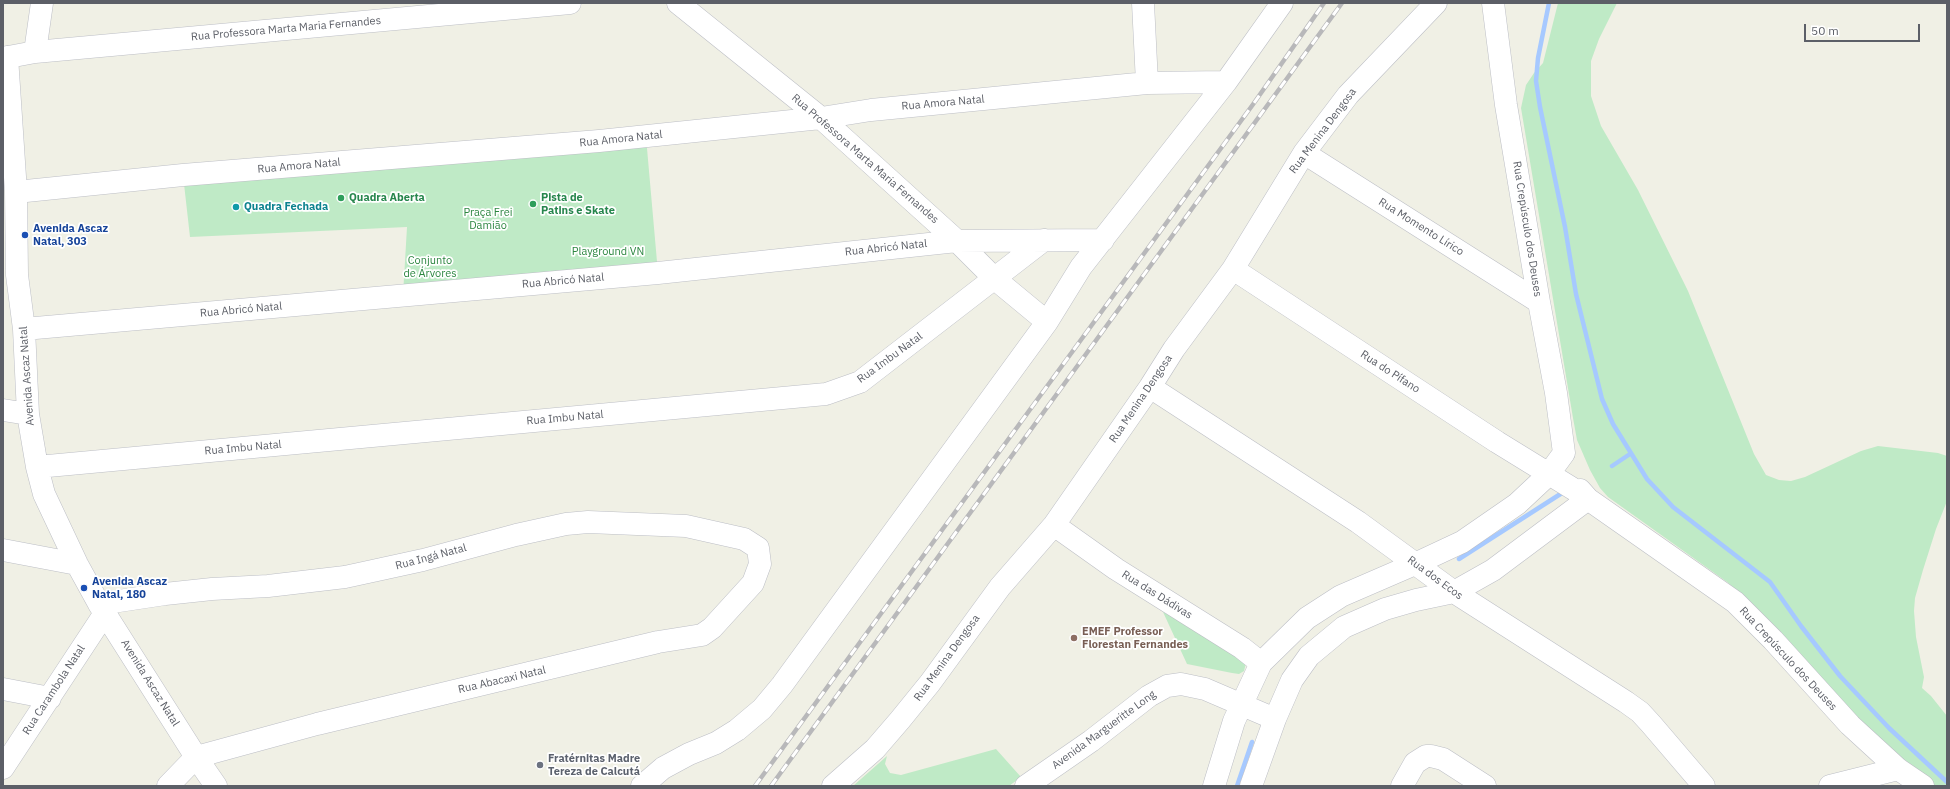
<!DOCTYPE html>
<html>
<head>
<meta charset="utf-8">
<style>
	body { margin:0 }
	#map { position:relative; width:1950px; height:789px; overflow:hidden; background:#f0f0e5; font-family:"IBM Plex Sans",sans-serif }
	canvas { display:block }
	.frame { position:absolute; inset:0; border:4px solid #5c5f67; pointer-events:none }
	.scale { position:absolute; left:1804px; top:24px; width:116px; height:18px; box-sizing:border-box; border:2px solid #5c5f67; border-top:0; padding-left:5px; font-size:12px; line-height:14px; white-space:nowrap; color:#5c5f67; -webkit-text-stroke:3px #fff; paint-order:stroke }
</style>
</head>
<body>
<div id="map">
<canvas width="1950" height="789"></canvas>
<div class="frame"></div>
<div class="scale">50 m</div>
</div>
<script>
const ctx = document.querySelector('canvas').getContext('2d');
ctx.lineJoin = 'round';
function fill(path, color) { ctx.fillStyle = color; ctx.fill(path, 'evenodd'); }
const toPath = rows => new Path2D(rows.map(r => 'M' + r).join(''));
function stroke(path, color, width, dash) { ctx.strokeStyle = color; ctx.lineWidth = width; ctx.lineCap = dash ? 'butt' : 'round'; ctx.setLineDash(dash || []); ctx.stroke(path); }
function drawText(font, color, halo, rows, align = 'center') {
  ctx.font = font + ' "IBM Plex Sans",sans-serif'; ctx.lineWidth = 3.5; ctx.setLineDash([]); ctx.textBaseline = 'middle'; ctx.strokeStyle = halo; ctx.fillStyle = color; for (const [text, x, y, turn = 0] of rows) {
    ctx.save(); ctx.translate(x, y); ctx.rotate((+turn || 0) * Math.PI / 180); ctx.textAlign = isNaN(turn) ? turn : align; if (halo) ctx.strokeText(text, 0, 0); ctx.fillText(text, 0, 0); ctx.restore();
  }
}
const green = toPath([
	[1558,3,1617,3,1599,39,1591,61,1591,96,1601,126,1638,190,1688,291,1754,454,1766,475,1779,480,1791,481,1805,477,1861,451,1878,446,1938,453,1947,456,1947,501,1936,529,1923,570,1915,598,1914,611,1916,637,1924,677,1922,688,1931,696,1947,716,1947,786,1935,786,1855,718,1749,601,1727,582,1608,497,1600,488,1590,470,1577,440,1573,418,1521,108,1526,85,1534,73,1543,63],
	[646,137,658,273,403,295,407,227,190,237,183,175],
	[1163,612,1237,648,1247,659,1244,671,1239,674,1232,673,1187,664],
	[996,749,1021,777,1009,786,853,786,887,756,885,764,890,773,901,775]
]);
const stream = toPath([
	[1549,3,1538,58,1536,81,1540,107,1565,227,1576,294,1602,399,1613,424,1647,479,1673,507,1770,582,1801,626,1840,676,1889,728,1947,782],
	[1612,466,1630,454],
	[1459,559,1562,493],
	[1237,786,1252,742]
]);
const minor = toPath([
	[678,3,821,118,957,241,995,279,1047,322],
	[1143,3,1147,83],
	[35,52,42,3],
	[7,57,16,192,17,275,24,329,28,414,37,467,44,494,77,564,99,604,196,757,168,786],
	[3,58,35,52,570,3],
	[1304,153,1539,302],
	[16,192,183,175,599,141,821,118,871,110,1147,83,1226,82],
	[1233,269,1497,442,1575,490,1735,602,1773,640,1850,725,1898,769,1923,786],
	[24,329,658,273,957,241,1103,240],
	[1150,387,1358,522,1454,592,1626,702,1640,712,1651,724,1704,786],
	[3,410,28,414],
	[37,467,826,394,860,382,1044,240],
	[1054,525,1116,569,1242,648,1261,663],
	[3,550,77,564],
	[99,604,165,594,212,589,268,586,345,577,423,560,516,535,566,524,588,522,686,526,744,539,758,548,760,564,753,583,712,628,702,635,658,642,317,724,196,757,216,786],
	[3,689,50,698],
	[3,768,105,613],
	[642,786,663,768,689,754,716,743,737,730,762,709,782,685,1047,322,1081,267,1226,82,1282,3],
	[833,786,875,749,900,720,930,683,1000,587,1054,525,1150,387,1174,349,1233,269,1304,153,1348,95,1436,3],
	[1026,786,1091,741,1149,696,1167,686,1181,684,1205,689,1275,719],
	[1214,786,1234,721,1261,663,1307,618,1341,596,1415,564,1462,542,1517,504,1548,475,1564,453,1556,393,1539,302,1506,105,1493,3],
	[1251,786,1275,719,1292,680,1309,656,1344,627,1385,609,1416,600,1454,592,1493,570,1588,499,1580,490],
	[1402,786,1415,763,1426,756,1431,756,1443,759,1485,786],
	[1830,786,1898,769]
]);
const rail = toPath([
	[755,786,1254,103,1324,3],
	[771,786,1342,3]
]);
const markers = [
	[341,198,4,"#2e9e5b"],
	[533,204,4,"#2e9e5b"],
	[236,207,4,"#0f9aa8"],
	[25,235,4,"#1a4fb4"],
	[84,588,4,"#1a4fb4"],
	[1074,638,4,"#8d6e63"],
	[540,765,4,"#6b7280"]
];
const streetNames = [
	["Rua Professora Marta Maria Fernandes",286,29,-5],
	["Rua Amora Natal",943,103,-5],
	["Rua Menina Dengosa",1323,131,-53],
	["Rua Amora Natal",621,139,-6],
	["Rua Professora Marta Maria Fernandes",865,159,41],
	["Rua Amora Natal",299,166,-5],
	["Rua Momento Lírico",1421,227,32],
	["Rua Crepúsculo dos Deuses",1527,229,81],
	["Rua Abricó Natal",886,248,-6],
	["Rua Abricó Natal",563,281,-5],
	["Rua Abricó Natal",241,310,-5],
	["Rua Imbu Natal",890,358,-36],
	["Rua do Pífano",1390,372,33],
	["Avenida Ascaz Natal",27,376,-94],
	["Rua Menina Dengosa",1141,399,-56],
	["Rua Imbu Natal",565,418,-5],
	["Rua Imbu Natal",243,448,-5],
	["Rua Ingá Natal",431,557,-15],
	["Rua dos Ecos",1435,578,36],
	["Rua das Dádivas",1157,595,32],
	["Rua Menina Dengosa",947,658,-54],
	["Rua Crepúsculo dos Deuses",1788,659,47],
	["Rua Abacaxi Natal",502,680,-13],
	["Avenida Ascaz Natal",150,683,58],
	["Rua Carambola Natal",54,690,-57],
	["Avenida Margueritte Long",1104,730,-36]
];
const leisureNames = [
	["Quadra Aberta",349,198],
	["Pista de",541,198],
	["Patins e Skate",541,211]
];
const cultureNames = [
	["Quadra Fechada",244,207]
];
const parkNames = [
	["Praça Frei",488,213],
	["Damião",488,226],
	["Playground VN",608,252],
	["Conjunto",430,261],
	["de Árvores",430,274]
];
const transitNames = [
	["Avenida Ascaz",33,229],
	["Natal, 303",33,242],
	["Avenida Ascaz",92,582],
	["Natal, 180",92,595]
];
const educationNames = [
	["EMEF Professor",1082,632],
	["Florestan Fernandes",1082,645]
];
const worshipNames = [
	["Fratérnitas Madre",548,759],
	["Tereza de Calcutá",548,772]
];
fill(green, '#bfeac6');
stroke(stream, '#a6c9ff', 4.5);
stroke(minor, '#bcbec5', 23);
stroke(minor, '#fff', 22);
stroke(rail, '#b8b8ba', 4.5);
stroke(rail, '#fff', 3, [9]);
for (const [x, y, r, color] of markers) { const dot = new Path2D(); dot.arc(x, y, r, 0, 2 * Math.PI); ctx.fillStyle = color; ctx.fill(dot); stroke(dot, '#fff', 1.5); }
drawText('11px', '#5c5f67', '#fff', streetNames);
drawText('bold 11px', '#27864d', '#fff', leisureNames, 'left');
drawText('bold 11px', '#0d838f', '#fff', cultureNames, 'left');
drawText('11px', '#2c8640', '#fff', parkNames);
drawText('bold 11px', '#164399', '#fff', transitNames, 'left');
drawText('bold 11px', '#785e54', '#fff', educationNames, 'left');
drawText('bold 11px', '#5b616d', '#fff', worshipNames, 'left');
</script>
</body>
</html>
